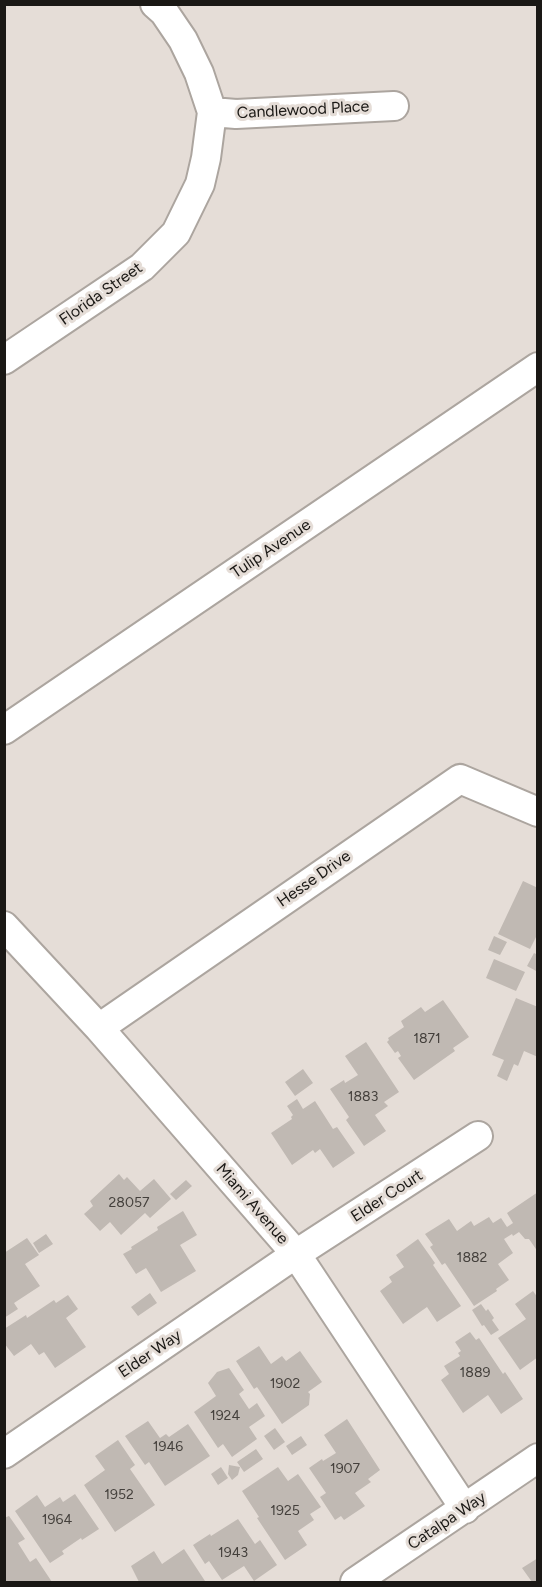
<!DOCTYPE html>
<html>
<head>
<meta charset="utf-8">
<style>
	body { margin:0 }
	#map { position:relative; width:542px; height:1587px; overflow:hidden; background:#e5ddd7; font-family:Figtree,sans-serif }
	canvas { display:block }
	.frame { position:absolute; inset:0; border:6px solid #1a1815; pointer-events:none }
</style>
</head>
<body>
<div id="map">
<canvas width="542" height="1587"></canvas>
<div class="frame"></div>
</div>
<script>
const ctx = document.querySelector('canvas').getContext('2d');
ctx.lineJoin = 'round';
function fill(path, color) { ctx.fillStyle = color; ctx.fill(path, 'evenodd'); }
const toPath = rows => new Path2D(rows.map(r => 'M' + r).join(''));
function stroke(path, color, width, dash) { ctx.strokeStyle = color; ctx.lineWidth = width; ctx.lineCap = dash ? 'butt' : 'round'; ctx.setLineDash(dash || []); ctx.stroke(path); }
function drawText(font, color, halo, rows, align = 'center') {
  ctx.font = font + ' Figtree,sans-serif'; ctx.lineWidth = 6; ctx.setLineDash([]); ctx.textBaseline = 'middle'; ctx.strokeStyle = halo; ctx.fillStyle = color; for (const [text, x, y, turn = 0] of rows) {
    ctx.save(); ctx.translate(x, y); ctx.rotate((+turn || 0) * Math.PI / 180); ctx.textAlign = isNaN(turn) ? turn : align; if (halo) ctx.strokeText(text, 0, 0); ctx.fillText(text, 0, 0); ctx.restore();
  }
}
const building = toPath([
	[523,881,538,888,538,933,530,949,498,934],
	[494,936,507,942,500,955,488,950],
	[534,953,538,955,538,972,527,966],
	[494,959,525,972,516,991,486,978],
	[516,998,538,1007,538,1057,524,1051,518,1066,514,1064,507,1081,497,1076,504,1060,492,1055],
	[443,1000,469,1037,453,1048,455,1051,414,1080,398,1058,401,1056,398,1051,395,1053,387,1042,389,1040,388,1038,404,1027,401,1021,421,1007,425,1012],
	[366,1042,399,1092,384,1102,388,1106,375,1115,386,1131,364,1146,346,1120,349,1117,330,1089,344,1080,345,1083,358,1075,345,1056],
	[303,1069,313,1083,295,1096,285,1082],
	[297,1099,303,1109,315,1101,333,1129,337,1127,355,1153,333,1168,320,1149,315,1153,313,1150,292,1165,271,1133,292,1119,291,1117,293,1115,287,1106],
	[119,1174,124,1180,127,1177,140,1191,154,1179,171,1199,150,1218,145,1213,121,1235,110,1222,100,1231,84,1214,93,1206,90,1201],
	[186,1180,192,1186,176,1200,170,1194],
	[538,1192,538,1252,529,1239,525,1239,519,1232,513,1236,512,1234,504,1239,513,1253,498,1264,509,1280,496,1289,497,1291,474,1306,445,1263,442,1265,430,1247,433,1245,425,1234,449,1219,457,1231,471,1221,474,1226,489,1217,493,1223,501,1218,507,1227,513,1223,507,1213],
	[183,1211,197,1235,180,1245,196,1271,161,1292,146,1268,136,1274,123,1254,132,1249,131,1247,158,1230,157,1227],
	[46,1234,53,1244,39,1253,33,1243],
	[27,1238,39,1255,25,1264,40,1286,14,1303,18,1309,4,1318,4,1253],
	[418,1239,435,1263,433,1265,461,1306,437,1322,427,1307,403,1324,380,1291,392,1282,389,1277,404,1267,396,1255],
	[533,1291,538,1298,538,1357,520,1370,498,1338,526,1319,515,1304],
	[150,1293,157,1303,138,1316,131,1307],
	[68,1295,78,1309,66,1318,86,1347,55,1368,44,1352,39,1355,31,1344,14,1356,4,1343,4,1329,26,1315,27,1318,54,1300,56,1303],
	[481,1304,486,1311,488,1309,494,1318,492,1320,499,1330,491,1335,484,1325,482,1326,472,1310],
	[470,1332,476,1340,479,1338,503,1374,505,1372,523,1399,501,1414,488,1395,463,1413,441,1380,449,1374,444,1366,460,1356,458,1353,461,1351,455,1342],
	[259,1346,271,1364,282,1356,286,1361,300,1351,322,1382,308,1392,310,1394,309,1405,282,1424,257,1387,254,1389,236,1361],
	[229,1368,244,1390,239,1394,249,1409,257,1403,265,1416,249,1427,257,1439,232,1457,223,1444,218,1448,194,1412,216,1396,208,1383,217,1372],
	[347,1419,380,1470,368,1479,371,1482,355,1493,365,1506,344,1520,341,1516,335,1520,320,1497,326,1493,309,1468,322,1459,323,1461,336,1453,324,1435],
	[148,1421,160,1438,166,1434,169,1437,188,1424,210,1456,165,1486,149,1462,145,1465,125,1436],
	[275,1428,285,1442,274,1450,264,1436],
	[301,1436,307,1445,292,1455,286,1446],
	[118,1440,135,1465,130,1469,155,1505,115,1532,84,1485,105,1470,95,1456],
	[256,1449,263,1459,244,1472,237,1462],
	[229,1465,240,1467,238,1475,232,1480,228,1474],
	[221,1467,228,1478,218,1485,211,1474],
	[278,1467,288,1481,298,1474,321,1507,310,1514,314,1520,298,1531,307,1545,285,1560,257,1518,259,1517,242,1491],
	[75,1494,99,1529,82,1540,81,1538,62,1551,64,1554,50,1563,15,1511,37,1495,45,1507,60,1497,63,1502],
	[9,1516,25,1539,18,1543,30,1562,36,1558,52,1582,4,1582,4,1518],
	[238,1519,255,1544,260,1540,277,1565,254,1581,244,1566,222,1580,209,1561,205,1564,193,1545,210,1534,211,1536],
	[184,1549,205,1581,202,1582,139,1582,131,1566,154,1551,162,1564],
	[538,1558,538,1582,532,1582,522,1568]
]);
const minor = toPath([
	[212,112,236,114,394,106],
	[4,360,142,267,176,233,200,184,206,158,212,112,199,73,183,40,164,12,155,4],
	[4,730,538,367],
	[4,926,99,1028,296,1254,465,1509],
	[99,1028,460,779,538,812],
	[4,1454,296,1254,478,1136],
	[355,1582,538,1458]
]);
const numberNames = [
	["1871",427,1039],
	["1883",363,1097],
	["28057",129,1203],
	["1882",472,1258],
	["1889",475,1373],
	["1902",285,1384],
	["1924",225,1416],
	["1946",168,1447],
	["1907",345,1469],
	["1952",119,1495],
	["1925",285,1511],
	["1964",57,1520],
	["1943",233,1553]
];
const streetNames = [
	["Candlewood Place",303,110,-3],
	["Florida Street",101,294,-35],
	["Tulip Avenue",271,549,-34],
	["Hesse Drive",314,879,-35],
	["Elder Court",387,1196,-33],
	["Miami Avenue",252,1204,49],
	["Elder Way",150,1354,-34],
	["Catalpa Way",447,1521,-34]
];
fill(building, '#c0b9b3');
stroke(minor, '#aca59f', 32);
stroke(minor, '#fff', 28);
drawText('14px', '#44403c', null, numberNames);
drawText('16px', '#1a1815', '#e5ddd7', streetNames);
</script>
</body>
</html>
